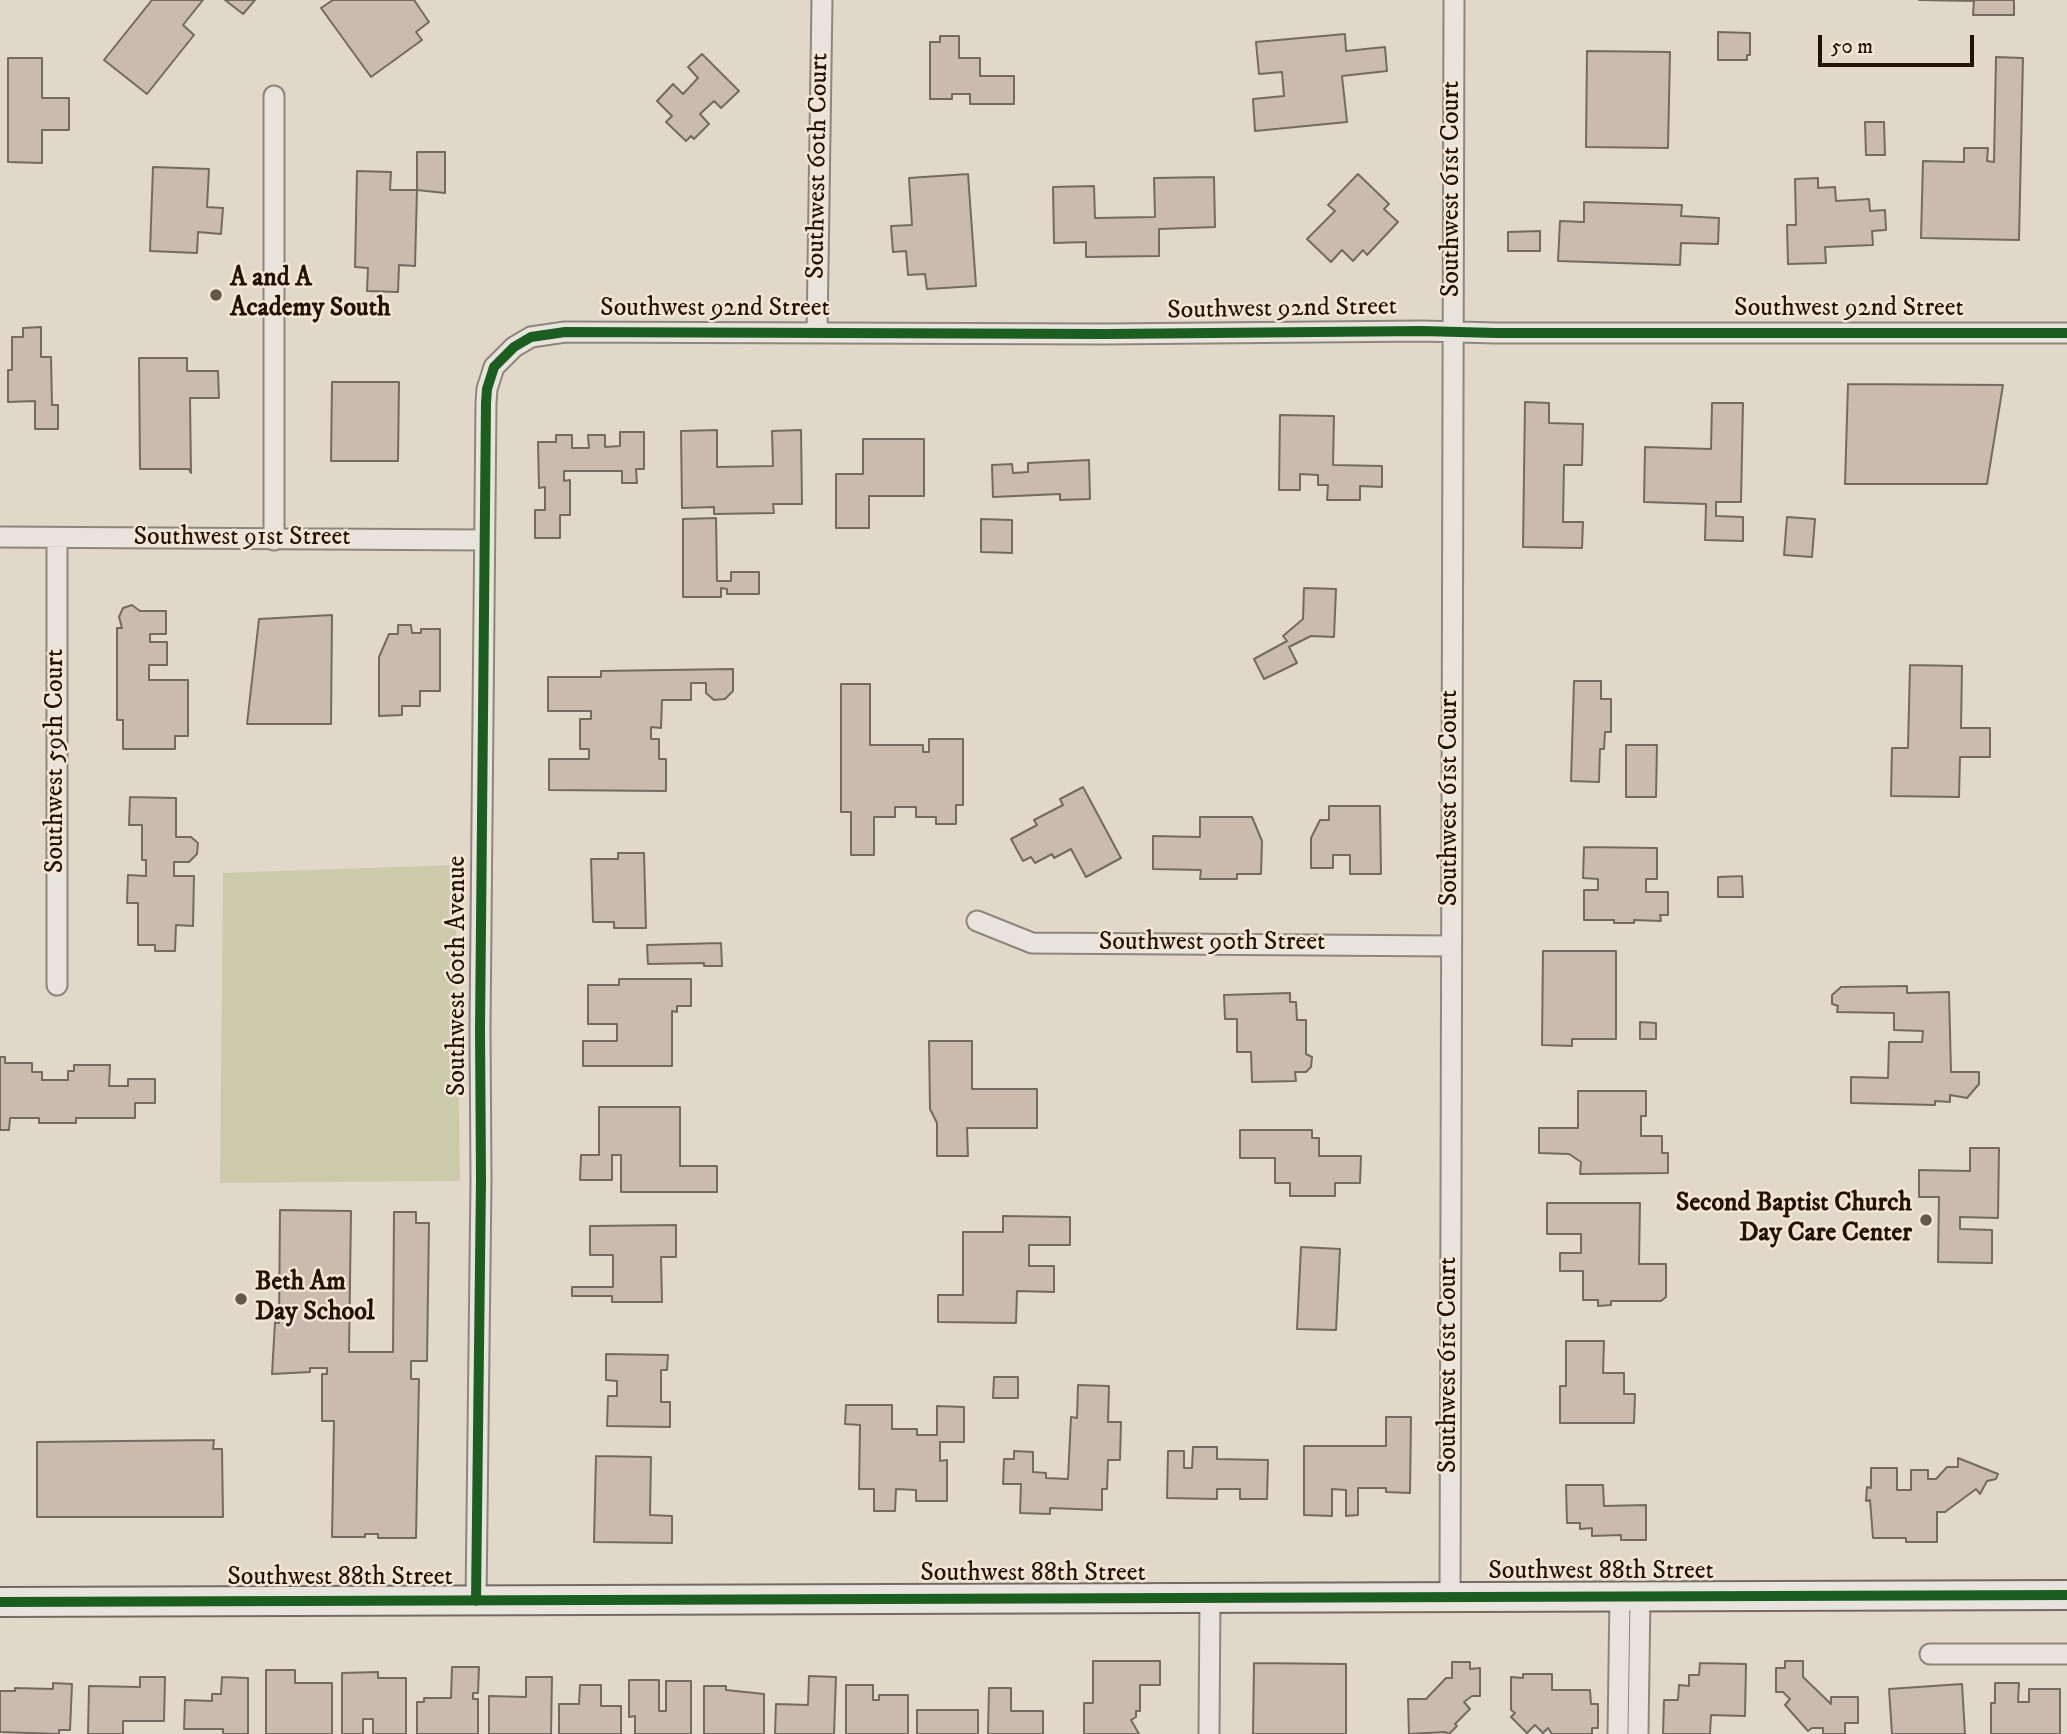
<!DOCTYPE html>
<html>
<head>
<meta charset="utf-8">
<style>
	body { margin:0 }
	#map { position:relative; width:2067px; height:1734px; overflow:hidden; background:#e2d8ca; font-family:"IM FELL DW Pica",serif }
	canvas { display:block }
	.scale { position:absolute; left:1818px; top:35px; width:156px; height:32px; box-sizing:border-box; border:4px solid #221203; border-top:0; padding-left:9px; font-size:21px; line-height:24px; white-space:nowrap; color:#221203; -webkit-text-stroke:5px #f3e6d5; paint-order:stroke }
</style>
</head>
<body>
<div id="map">
<canvas width="2067" height="1734"></canvas>
<div class="scale">50 m</div>
</div>
<script>
const ctx = document.querySelector('canvas').getContext('2d');
ctx.lineJoin = 'round';
function fill(path, color) { ctx.fillStyle = color; ctx.fill(path, 'evenodd'); }
const toPath = rows => new Path2D(rows.map(r => 'M' + r).join(''));
function stroke(path, color, width, dash) { ctx.strokeStyle = color; ctx.lineWidth = width; ctx.lineCap = dash ? 'butt' : 'round'; ctx.setLineDash(dash || []); ctx.stroke(path); }
function drawText(font, color, halo, rows, align = 'center') {
  ctx.font = font + ' "IM FELL DW Pica",serif'; ctx.lineWidth = 5; ctx.setLineDash([]); ctx.textBaseline = 'middle'; ctx.strokeStyle = halo; ctx.fillStyle = color; for (const [text, x, y, turn = 0] of rows) {
    ctx.save(); ctx.translate(x, y); ctx.rotate((+turn || 0) * Math.PI / 180); ctx.textAlign = isNaN(turn) ? turn : align; if (halo) ctx.strokeText(text, 0, 0); ctx.fillText(text, 0, 0); ctx.restore();
  }
}
const green = toPath([
	[455,865,460,1181,220,1183,223,873]
]);
const building = toPath([
	[152,0,203,0,183,25,194,35,147,94,104,60,152,0],
	[225,0,255,0,243,14,225,0],
	[333,0,414,0,429,22,416,32,422,40,371,77,321,8,333,0],
	[1919,0,2014,0,2014,15,1973,15,1974,1,1919,0],
	[1718,32,1750,33,1750,55,1747,55,1747,60,1718,60,1718,32],
	[1345,34,1346,51,1385,47,1387,71,1342,76,1347,122,1255,131,1253,99,1284,96,1282,72,1259,74,1256,42,1345,34],
	[940,36,959,36,959,58,980,58,980,76,1014,76,1014,104,970,104,970,94,952,94,952,99,930,99,930,42,940,42,940,36],
	[1587,51,1670,52,1668,148,1586,147,1587,51],
	[702,54,739,91,721,108,714,101,700,114,709,124,694,139,691,136,686,141,666,122,672,116,657,101,673,84,683,94,698,78,688,67,702,54],
	[1996,57,2023,58,2019,240,1921,238,1923,161,1964,162,1964,148,1988,148,1987,161,1994,162,1996,57],
	[8,58,42,58,42,98,69,98,69,130,42,130,42,163,8,162,8,58],
	[1865,122,1884,122,1885,155,1866,155,1865,122],
	[417,152,445,152,445,193,417,190,417,152],
	[153,167,209,169,207,207,223,208,221,234,198,232,197,253,150,251,153,167],
	[357,171,391,172,390,190,417,190,415,266,399,265,398,292,367,291,368,268,355,267,357,171],
	[968,174,976,286,927,289,925,274,908,275,906,251,893,252,891,226,912,225,909,178,968,174],
	[1358,174,1389,204,1384,209,1398,222,1367,255,1363,250,1353,261,1342,250,1331,262,1307,239,1335,211,1328,205,1358,174],
	[1214,177,1215,227,1159,229,1159,256,1086,257,1086,242,1054,243,1053,187,1094,186,1095,218,1155,217,1154,178,1214,177],
	[1818,178,1818,188,1835,187,1836,201,1869,199,1870,211,1885,210,1886,230,1872,231,1873,245,1825,247,1826,263,1788,264,1787,225,1796,225,1795,179,1818,178],
	[1584,202,1682,205,1681,216,1719,218,1718,244,1681,243,1680,265,1558,261,1560,221,1584,222,1584,202],
	[1540,231,1540,251,1508,251,1508,232,1540,231],
	[41,327,41,357,51,357,52,405,58,405,58,429,35,429,35,401,8,402,8,370,12,370,12,337,23,337,23,328,41,327],
	[139,358,187,358,187,371,218,371,219,398,190,398,191,473,189,469,140,469,139,358],
	[332,382,399,382,398,461,331,461,332,382],
	[1848,384,2003,385,1987,484,1845,484,1848,384],
	[1525,402,1549,403,1549,423,1583,424,1582,465,1564,465,1563,522,1583,522,1582,548,1523,547,1525,402],
	[1712,403,1743,403,1741,502,1716,502,1716,516,1743,517,1743,541,1705,540,1706,504,1644,502,1645,447,1711,449,1712,403],
	[1280,415,1334,416,1333,465,1382,466,1382,487,1360,486,1360,500,1327,500,1328,485,1318,485,1318,475,1300,474,1300,490,1279,490,1280,415],
	[717,430,717,467,773,466,772,431,801,430,802,504,773,504,774,513,714,514,714,507,682,508,681,431,717,430],
	[620,432,644,432,644,469,636,469,637,483,622,483,622,471,564,471,564,481,570,480,570,515,560,515,560,538,535,538,535,510,545,510,545,487,539,488,538,442,556,442,556,435,572,435,572,448,589,448,588,435,605,435,605,447,620,446,620,432],
	[863,439,924,439,924,496,869,496,869,528,836,528,836,474,863,474,863,439],
	[1089,460,1090,499,1060,500,1060,494,993,497,992,465,1012,464,1013,473,1028,472,1028,463,1089,460],
	[1787,517,1815,519,1812,557,1784,555,1787,517],
	[716,518,717,581,731,581,731,572,759,572,759,594,727,594,727,589,721,588,721,597,683,597,683,519,716,518],
	[981,519,1012,520,1012,553,981,552,981,519],
	[1304,588,1336,589,1334,637,1311,636,1289,647,1297,663,1264,679,1254,659,1287,641,1283,636,1303,619,1304,588],
	[132,605,140,611,166,611,166,634,150,634,150,642,167,642,167,665,149,665,149,680,188,680,188,736,175,736,175,749,123,749,123,720,117,720,117,628,122,628,119,617,123,608,132,605],
	[332,615,331,724,247,724,259,619,332,615],
	[398,625,411,625,412,633,421,633,421,629,440,629,440,691,420,691,420,706,402,706,402,715,379,716,379,657,389,634,398,634,398,625],
	[1910,665,1962,666,1961,728,1990,728,1990,757,1960,757,1959,797,1891,796,1892,748,1908,748,1910,665],
	[733,669,733,691,725,699,714,700,706,693,706,683,691,683,691,700,662,700,661,728,651,727,651,739,659,739,659,759,666,759,666,791,549,790,549,759,589,759,589,749,580,749,580,719,591,719,591,711,548,711,548,677,601,677,601,671,733,669],
	[1574,681,1601,681,1601,699,1611,699,1611,732,1605,732,1604,749,1600,749,1599,782,1571,781,1574,681],
	[841,684,870,684,870,745,923,745,923,752,929,752,929,739,963,739,963,805,956,805,956,824,936,824,936,817,916,817,916,807,895,807,895,817,874,817,874,855,851,855,851,812,841,812,841,684],
	[1626,745,1657,745,1656,797,1626,797,1626,745],
	[1083,787,1121,858,1086,877,1071,849,1054,858,1052,854,1035,863,1031,857,1023,861,1011,839,1037,825,1034,820,1063,805,1060,799,1083,787],
	[130,797,176,798,176,837,191,837,198,843,197,854,189,862,174,862,174,876,194,876,193,926,176,925,175,951,155,951,155,945,138,945,138,903,127,903,128,875,146,876,146,860,142,860,142,825,129,825,130,797],
	[1329,806,1380,806,1381,874,1350,874,1350,855,1333,855,1333,868,1311,868,1311,838,1320,820,1329,820,1329,806],
	[1200,817,1252,817,1262,841,1261,874,1237,874,1237,879,1200,879,1201,870,1153,869,1153,836,1200,837,1200,817],
	[1584,847,1657,848,1657,879,1646,879,1646,892,1668,892,1668,915,1660,915,1661,921,1634,920,1634,923,1614,923,1614,920,1584,920,1584,890,1598,890,1598,879,1583,878,1584,847],
	[618,853,644,853,646,928,614,928,614,922,593,922,591,859,618,859,618,853],
	[1742,876,1743,897,1718,897,1718,877,1742,876],
	[721,943,722,966,704,966,704,963,648,964,647,945,721,943],
	[1543,951,1616,951,1616,1039,1572,1039,1572,1046,1542,1045,1543,951],
	[619,979,691,979,691,1006,677,1006,677,1012,672,1011,672,1066,583,1066,583,1041,617,1041,617,1024,588,1024,588,985,619,985,619,979],
	[1907,986,1907,993,1949,992,1951,1072,1979,1072,1979,1084,1967,1098,1950,1095,1950,1102,1935,1101,1935,1105,1851,1103,1851,1077,1888,1078,1889,1042,1922,1042,1923,1031,1894,1030,1894,1013,1837,1012,1838,1006,1832,1004,1832,995,1841,987,1907,986],
	[1290,993,1290,1002,1296,1002,1297,1020,1306,1020,1306,1054,1312,1057,1311,1067,1306,1072,1295,1072,1296,1081,1252,1082,1251,1052,1237,1052,1237,1019,1225,1019,1224,995,1290,993],
	[1640,1022,1656,1023,1656,1039,1640,1039,1640,1022],
	[929,1041,972,1041,972,1089,1037,1089,1037,1128,967,1128,968,1156,937,1156,937,1123,930,1109,929,1041],
	[0,1057,5,1057,5,1063,32,1063,32,1072,42,1072,42,1080,68,1080,68,1071,74,1071,74,1065,110,1065,109,1086,128,1086,128,1079,155,1079,155,1103,135,1103,135,1118,76,1118,76,1123,39,1123,39,1118,10,1118,9,1130,0,1130,0,1057],
	[1578,1091,1646,1091,1646,1116,1641,1116,1641,1136,1662,1136,1662,1153,1668,1153,1668,1173,1580,1174,1581,1162,1569,1154,1539,1153,1539,1128,1578,1128,1578,1091],
	[599,1107,680,1107,680,1166,717,1166,717,1192,621,1192,621,1155,612,1155,612,1180,580,1180,581,1155,599,1155,599,1107],
	[1240,1130,1312,1130,1312,1138,1319,1138,1319,1156,1361,1156,1360,1183,1335,1183,1335,1196,1290,1196,1290,1183,1275,1183,1275,1158,1240,1158,1240,1130],
	[1970,1148,1999,1148,1998,1218,1960,1217,1960,1229,1992,1230,1992,1263,1938,1262,1939,1197,1919,1197,1919,1170,1970,1171,1970,1148],
	[1547,1203,1640,1203,1639,1264,1666,1264,1666,1297,1661,1301,1611,1301,1611,1305,1598,1306,1598,1300,1583,1300,1583,1271,1560,1271,1560,1253,1581,1253,1581,1234,1547,1234,1547,1203],
	[280,1210,351,1211,349,1352,393,1352,394,1212,416,1212,416,1223,429,1223,427,1361,411,1361,411,1379,419,1379,416,1538,378,1538,378,1534,365,1534,365,1537,332,1537,334,1421,322,1421,322,1374,327,1374,327,1368,310,1368,310,1372,272,1374,275,1322,279,1323,280,1210],
	[1003,1216,1070,1217,1070,1245,1029,1245,1029,1266,1054,1266,1054,1292,1017,1291,1016,1323,938,1322,938,1295,963,1295,963,1232,1003,1232,1003,1216],
	[676,1225,676,1257,661,1257,662,1302,612,1302,612,1296,572,1296,572,1287,613,1287,613,1255,590,1255,590,1226,676,1225],
	[1301,1247,1340,1249,1336,1330,1297,1329,1301,1247],
	[1566,1341,1604,1341,1603,1373,1624,1373,1624,1394,1635,1394,1634,1423,1560,1423,1560,1386,1566,1386,1566,1341],
	[606,1354,668,1355,667,1370,661,1370,661,1402,670,1402,670,1427,607,1426,608,1396,617,1396,617,1381,606,1380,606,1354],
	[994,1377,1018,1377,1018,1398,993,1398,994,1377],
	[1078,1385,1109,1386,1108,1422,1121,1422,1120,1460,1108,1460,1107,1489,1102,1489,1102,1510,1050,1508,1050,1514,1020,1513,1021,1484,1003,1484,1004,1459,1014,1459,1014,1451,1033,1452,1033,1472,1046,1473,1046,1478,1068,1479,1071,1417,1077,1418,1078,1385],
	[846,1405,892,1405,892,1429,917,1429,917,1435,937,1435,937,1406,964,1407,964,1442,940,1442,940,1461,947,1460,947,1501,916,1501,916,1490,896,1489,895,1511,874,1511,874,1489,859,1489,860,1425,845,1424,846,1405],
	[1386,1417,1411,1417,1410,1493,1386,1492,1386,1488,1358,1488,1358,1515,1346,1516,1346,1490,1332,1489,1332,1516,1304,1515,1304,1446,1386,1446,1386,1417],
	[214,1440,213,1449,222,1449,223,1517,37,1517,37,1442,214,1440],
	[1193,1447,1217,1447,1217,1459,1268,1460,1267,1499,1240,1499,1240,1489,1217,1489,1217,1499,1167,1498,1168,1451,1184,1451,1184,1468,1192,1468,1193,1447],
	[596,1456,651,1457,650,1515,672,1516,672,1543,594,1542,596,1456],
	[1958,1458,1998,1474,1996,1479,1987,1481,1980,1494,1976,1489,1945,1512,1937,1512,1937,1542,1906,1542,1906,1538,1873,1538,1870,1500,1866,1501,1867,1487,1871,1488,1871,1468,1897,1468,1897,1490,1911,1490,1911,1470,1928,1470,1928,1479,1936,1479,1947,1467,1958,1467,1958,1458],
	[1566,1485,1603,1485,1604,1506,1646,1505,1646,1540,1621,1540,1621,1535,1592,1536,1592,1528,1580,1529,1580,1523,1567,1523,1566,1485],
	[1093,1661,1160,1661,1160,1685,1140,1685,1140,1711,1136,1711,1136,1717,1131,1720,1139,1734,1084,1734,1084,1703,1093,1703,1093,1661],
	[1785,1661,1803,1661,1803,1677,1831,1704,1831,1697,1858,1697,1858,1723,1845,1723,1845,1734,1823,1734,1823,1728,1812,1728,1808,1731,1785,1705,1790,1699,1783,1692,1776,1692,1776,1668,1785,1668,1785,1661],
	[1452,1662,1470,1662,1470,1669,1480,1668,1480,1696,1472,1696,1464,1702,1470,1709,1455,1724,1457,1726,1449,1734,1445,1732,1409,1734,1408,1699,1426,1699,1446,1678,1452,1678,1452,1662],
	[1254,1663,1346,1664,1346,1734,1253,1734,1254,1663],
	[1700,1663,1746,1664,1745,1716,1711,1715,1710,1734,1663,1734,1664,1700,1678,1700,1679,1685,1689,1686,1689,1675,1699,1675,1700,1663],
	[452,1667,479,1667,478,1693,473,1693,473,1699,478,1699,478,1734,417,1734,417,1702,424,1702,424,1698,451,1698,452,1667],
	[266,1670,295,1670,295,1683,332,1683,332,1734,266,1734,266,1670],
	[378,1672,378,1678,406,1678,406,1734,373,1734,373,1719,363,1719,363,1734,342,1734,342,1673,378,1672],
	[1523,1674,1552,1674,1552,1690,1590,1690,1591,1704,1598,1704,1598,1728,1592,1728,1592,1734,1552,1734,1548,1728,1543,1733,1535,1725,1527,1733,1511,1717,1515,1713,1511,1710,1511,1677,1523,1678,1523,1674],
	[809,1676,836,1677,834,1734,775,1734,776,1704,808,1705,809,1676],
	[140,1677,165,1677,164,1721,123,1721,123,1734,88,1734,89,1686,140,1687,140,1677],
	[222,1677,248,1678,248,1734,223,1734,223,1729,184,1729,185,1700,212,1701,212,1694,221,1694,222,1677],
	[526,1677,552,1677,551,1734,489,1734,489,1696,526,1697,526,1677],
	[629,1680,659,1680,659,1711,666,1711,666,1681,691,1681,691,1734,635,1734,635,1716,629,1717,629,1680],
	[53,1683,72,1684,70,1730,59,1730,59,1734,0,1732,0,1691,15,1691,15,1688,53,1689,53,1683],
	[1995,1683,2019,1683,2018,1702,2029,1702,2029,1689,2060,1689,2060,1734,1991,1734,1991,1703,1995,1703,1995,1683],
	[1962,1684,1965,1734,1892,1734,1889,1689,1962,1684],
	[580,1685,601,1685,601,1706,621,1706,621,1734,559,1734,559,1704,579,1704,580,1685],
	[846,1685,873,1685,873,1700,879,1700,879,1695,908,1695,908,1734,846,1734,846,1685],
	[704,1686,726,1686,726,1690,764,1694,764,1734,704,1734,704,1686],
	[989,1688,1011,1688,1011,1711,1043,1711,1043,1734,988,1734,989,1688],
	[917,1710,978,1710,978,1734,917,1734,917,1710]
]);
const street = toPath([
	[274,96,274,540],
	[817,333,822,0],
	[0,537,484,540],
	[57,538,57,985],
	[977,921,1032,943,1451,946],
	[1450,1595,1454,0],
	[476,1601,481,1180,480,1029,486,403,487,389,494,367,514,347,531,337,565,332,1105,334,1422,331,1496,333,2067,333],
	[1930,1654,2067,1654],
	[1209,1734,1210,1597],
	[1618,1734,1620,1596],
	[1638,1734,1640,1596]
]);
const secondary = toPath([
	[0,1602,2067,1595]
]);
const cycleway = toPath([
	[476,1601,481,1180,480,1029,486,403,487,389,494,367,514,347,531,337,565,332,1105,334,1422,331,1496,333,2067,333],
	[0,1602,2067,1595]
]);
const markers = [
	[216,295,7,"#655749"],
	[1926,1220,7,"#655749"],
	[241,1299,7,"#655749"]
];
const streetNames = [
	["Southwest 60th Court",819,166,-89],
	["Southwest 61st Court",1453,189,-90],
	["Southwest 92nd Street",715,310],
	["Southwest 92nd Street",1282,310,-1],
	["Southwest 92nd Street",1849,310],
	["Southwest 91st Street",242,539],
	["Southwest 59th Court",57,761,-90],
	["Southwest 61st Court",1451,798,-90],
	["Southwest 90th Street",1212,944],
	["Southwest 60th Avenue",459,976,-90],
	["Southwest 61st Court",1450,1365,-90],
	["Southwest 88th Street",1601,1573],
	["Southwest 88th Street",1033,1575],
	["Southwest 88th Street",340,1579]
];
const poiNames = [
	["A and A",230,280],
	["Academy South",230,310],
	["Second Baptist Church",1912,1205,"right"],
	["Day Care Center",1912,1235,"right"],
	["Beth Am",255,1284],
	["Day School",255,1314]
];
fill(green, '#cbcaab');
fill(building, '#cabbae');
stroke(building, '#736b62', 2);
stroke(street, '#8e867c', 23);
stroke(secondary, '#736b62', 32);
stroke(street, '#e8e3dc', 19);
stroke(secondary, '#e8e3dc', 28);
stroke(cycleway, '#1b5e20', 10);
for (const [x, y, r, color] of markers) { const dot = new Path2D(); dot.arc(x, y, r, 0, 2 * Math.PI); ctx.fillStyle = color; ctx.fill(dot); stroke(dot, '#f3e6d5', 2.5); }
drawText('26px', '#221203', '#f3e6d5', streetNames);
drawText('bold 26px', '#221203', '#f3e6d5', poiNames, 'left');
</script>
</body>
</html>
